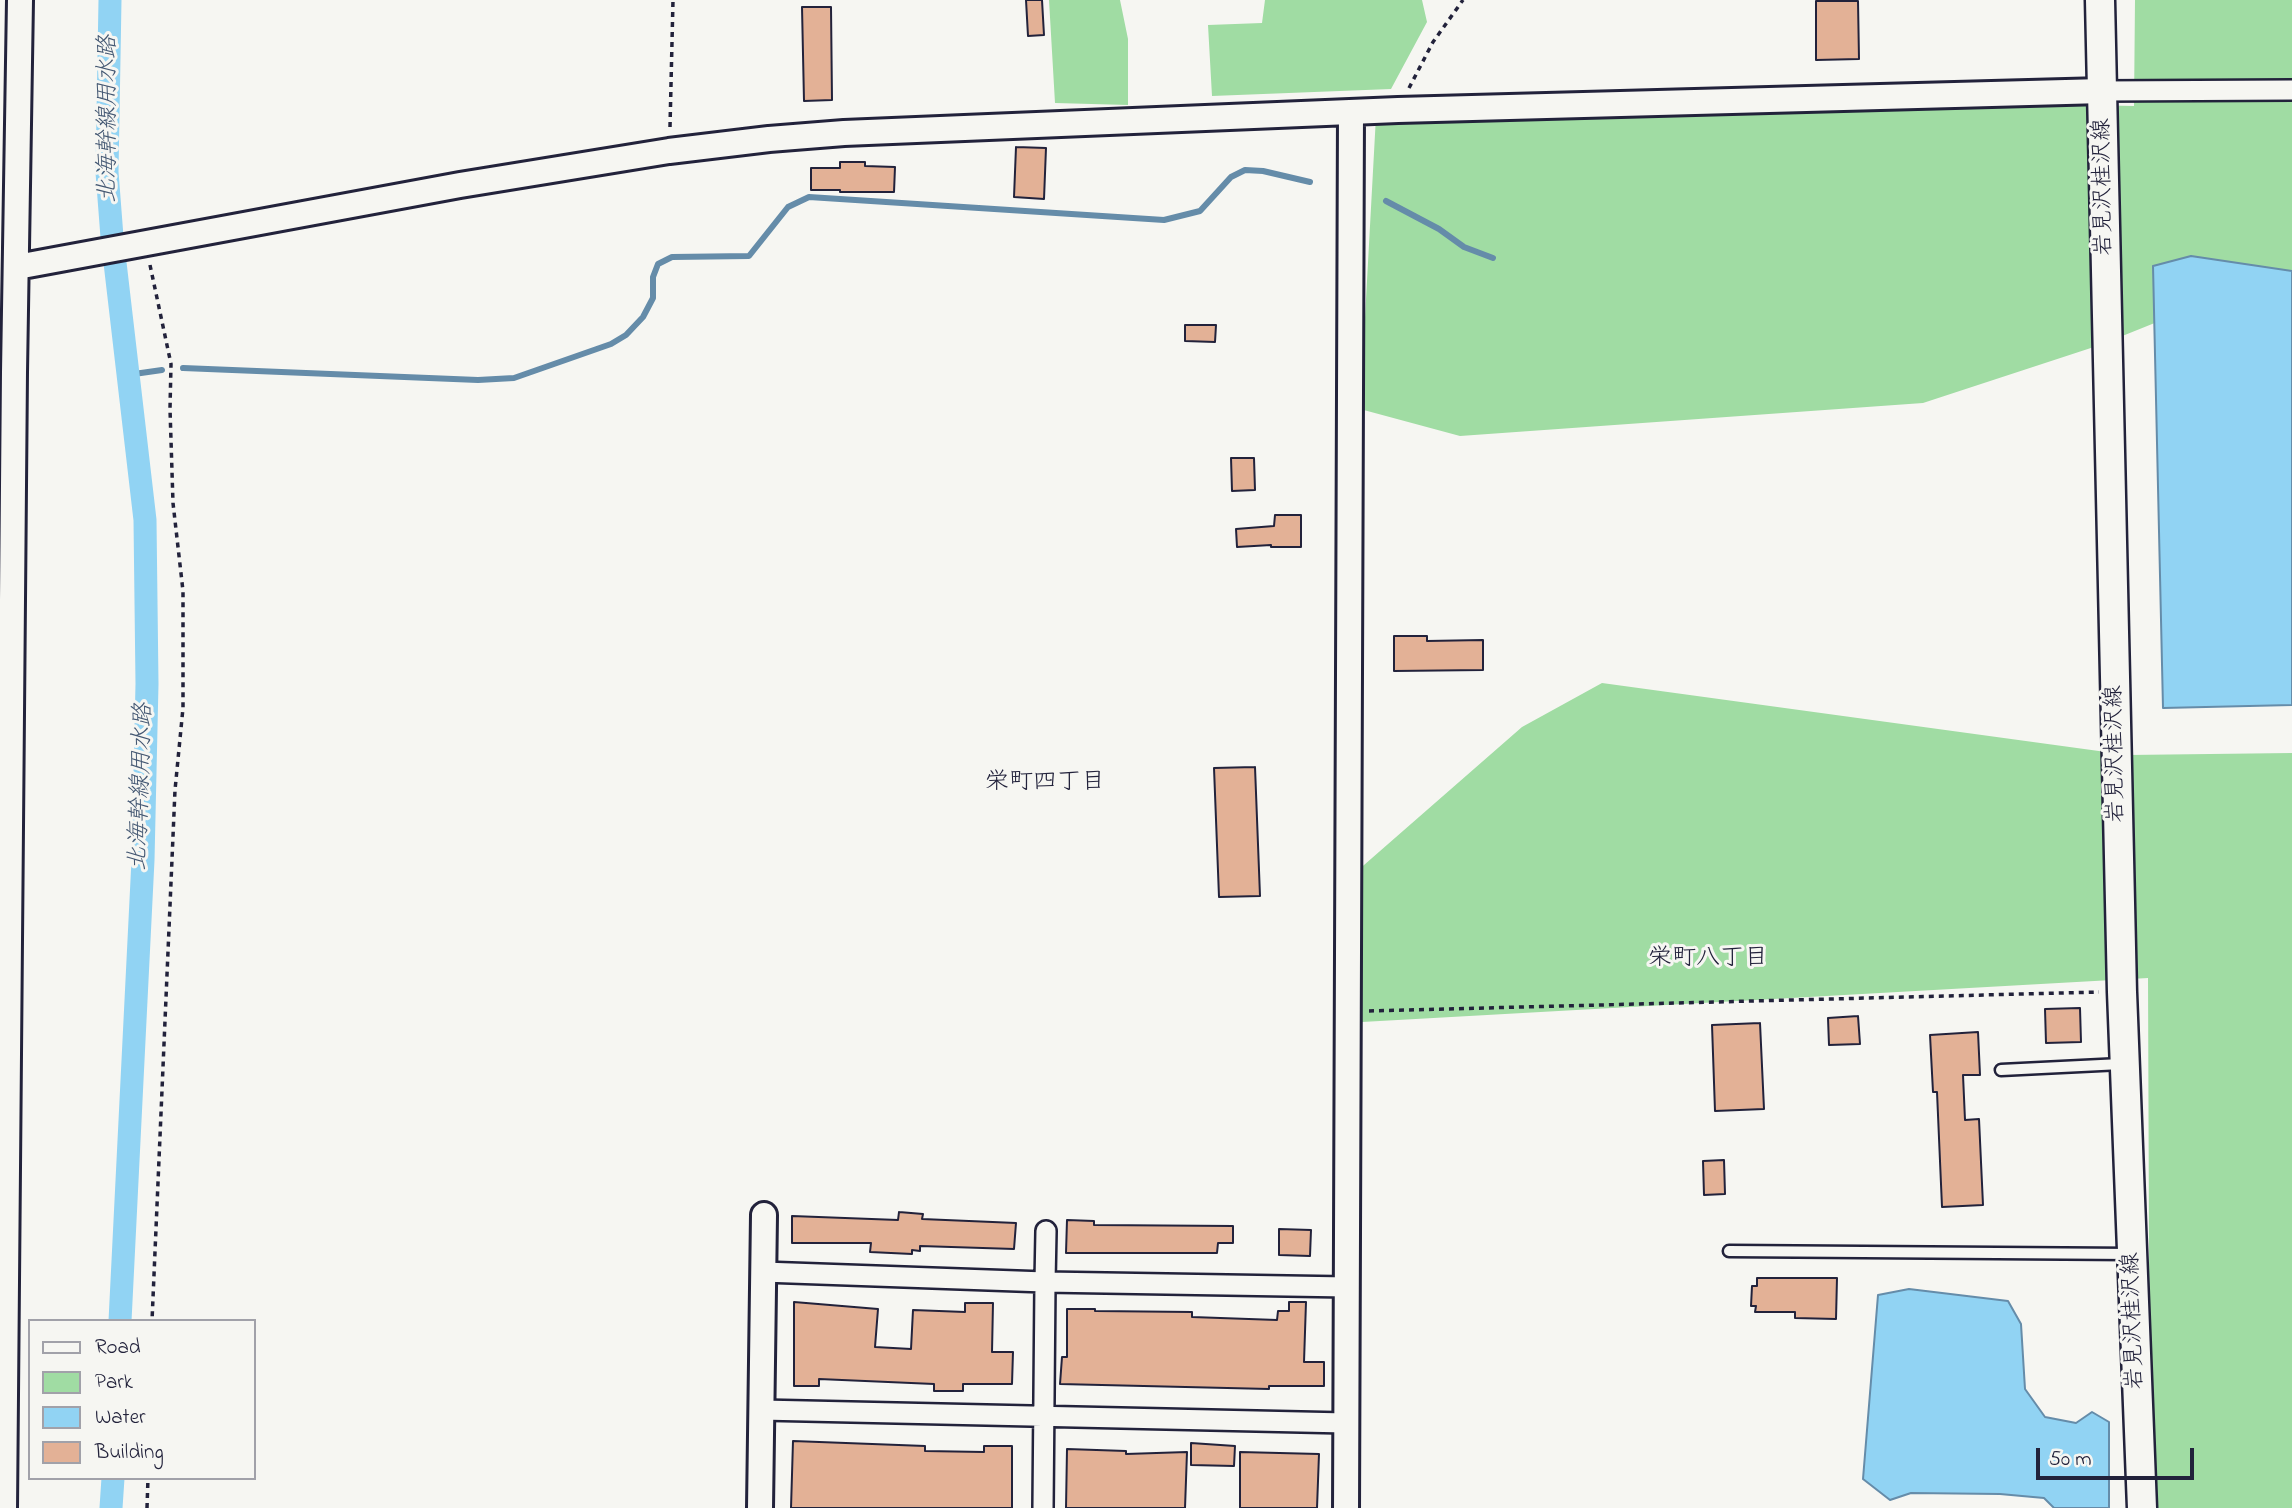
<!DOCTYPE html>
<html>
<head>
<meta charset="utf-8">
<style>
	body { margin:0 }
	#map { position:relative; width:2292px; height:1508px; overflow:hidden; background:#f6f6f2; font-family:"Indie Flower",sans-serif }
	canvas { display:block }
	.legend { position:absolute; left:28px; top:1319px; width:228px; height:161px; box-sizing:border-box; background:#f6f6f2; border:2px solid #a1a1a9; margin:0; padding:9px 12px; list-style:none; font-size:21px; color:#22223b }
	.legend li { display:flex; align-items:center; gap:14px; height:35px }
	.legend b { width:35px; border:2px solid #a1a1a9 }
	.scale { position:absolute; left:2036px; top:1448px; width:158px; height:32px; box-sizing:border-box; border:4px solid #22223b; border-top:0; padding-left:9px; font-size:21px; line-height:24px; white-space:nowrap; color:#22223b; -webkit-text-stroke:5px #f6f6f2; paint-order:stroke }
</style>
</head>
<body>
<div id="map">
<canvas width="2292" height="1508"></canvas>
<ul class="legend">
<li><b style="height:9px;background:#f6f6f2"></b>Road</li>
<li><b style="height:19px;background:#a0dca3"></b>Park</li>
<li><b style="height:19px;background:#91d3f3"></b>Water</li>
<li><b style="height:19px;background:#e3b196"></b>Building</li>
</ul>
<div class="scale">50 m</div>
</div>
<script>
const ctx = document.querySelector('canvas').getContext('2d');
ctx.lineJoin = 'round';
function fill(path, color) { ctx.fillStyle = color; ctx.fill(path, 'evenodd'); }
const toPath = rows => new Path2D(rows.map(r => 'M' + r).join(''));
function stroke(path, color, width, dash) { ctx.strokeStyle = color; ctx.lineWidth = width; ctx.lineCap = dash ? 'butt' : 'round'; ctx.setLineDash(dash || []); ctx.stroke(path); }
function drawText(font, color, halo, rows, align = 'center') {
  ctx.font = font + ' "Indie Flower","Klee One",sans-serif'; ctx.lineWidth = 6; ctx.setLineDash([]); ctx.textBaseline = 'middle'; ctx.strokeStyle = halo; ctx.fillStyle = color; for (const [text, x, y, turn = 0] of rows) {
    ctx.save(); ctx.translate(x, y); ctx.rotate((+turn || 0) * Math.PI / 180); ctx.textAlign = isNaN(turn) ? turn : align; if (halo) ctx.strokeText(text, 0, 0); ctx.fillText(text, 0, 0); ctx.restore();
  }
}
const green = toPath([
	[1049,0,1120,0,1128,39,1128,105,1055,103],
	[1265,0,1422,0,1427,22,1391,89,1212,96,1208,25,1262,23],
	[2135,0,2292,0,2292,299,2244,287,2100,345,1923,403,1460,436,1360,409,1376,116,1528,94,2134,106],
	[1602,683,2128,755,2292,753,2292,1508,2150,1508,2148,978,1362,1022,1356,872,1522,727]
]);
const water = toPath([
	[2191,256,2292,271,2292,705,2163,708,2153,266,2191,256],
	[1909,1289,2008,1301,2021,1324,2025,1389,2045,1417,2076,1423,2092,1412,2109,1422,2109,1508,2054,1508,2044,1498,2000,1494,1911,1493,1890,1500,1863,1479,1878,1295,1909,1289]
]);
const stream = toPath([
	[1386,201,1439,229,1464,247,1493,258],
	[183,368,478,380,514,378,611,344,626,335,643,317,653,298,653,277,658,264,672,257,749,256,788,207,809,197,1164,220,1200,211,1231,177,1245,170,1263,171,1310,182],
	[127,375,162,370]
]);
const canal = toPath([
	[110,0,107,172,112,237],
	[114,254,145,520,147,684,143,860,120,1321],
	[111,1508,113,1478]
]);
const building = toPath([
	[1026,0,1042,0,1044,35,1028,36,1026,0],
	[1816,1,1858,1,1859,59,1816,60,1816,1],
	[802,7,831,7,832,100,804,101,802,7],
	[1016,147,1046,148,1044,199,1014,197,1016,147],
	[840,162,865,162,865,166,895,167,894,192,840,192,840,190,811,190,811,168,840,168,840,162],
	[1185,325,1216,325,1215,342,1185,341,1185,325],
	[1231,458,1254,458,1255,490,1232,491,1231,458],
	[1275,515,1301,515,1301,547,1271,547,1271,545,1237,547,1236,529,1274,526,1275,515],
	[1394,636,1427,636,1427,641,1483,640,1483,670,1394,671,1394,636],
	[1255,767,1260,896,1219,897,1214,768,1255,767],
	[2080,1008,2081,1042,2046,1043,2045,1009,2080,1008],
	[1858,1016,1860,1044,1829,1045,1828,1018,1858,1016],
	[1760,1023,1764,1109,1715,1111,1712,1025,1760,1023],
	[1978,1032,1980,1075,1963,1075,1965,1120,1979,1119,1983,1205,1942,1207,1937,1092,1933,1092,1930,1035,1978,1032],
	[1724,1160,1725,1194,1704,1195,1703,1161,1724,1160],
	[899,1212,923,1214,922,1219,1016,1223,1014,1249,920,1246,920,1251,912,1250,912,1254,870,1252,871,1243,792,1243,792,1216,898,1220,899,1212],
	[1067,1220,1094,1221,1094,1225,1233,1226,1233,1243,1218,1243,1217,1253,1066,1253,1067,1220],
	[1279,1229,1311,1230,1310,1256,1279,1255,1279,1229],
	[1757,1278,1837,1278,1836,1319,1795,1318,1795,1312,1755,1312,1756,1306,1751,1306,1752,1286,1757,1286,1757,1278],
	[794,1302,878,1309,875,1347,911,1349,913,1310,965,1312,965,1303,993,1303,992,1352,1013,1352,1012,1384,963,1384,963,1391,934,1391,934,1384,819,1379,819,1386,794,1386,794,1302],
	[1289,1302,1306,1302,1304,1362,1324,1362,1324,1386,1269,1386,1269,1389,1060,1384,1062,1357,1067,1357,1067,1309,1095,1309,1095,1311,1192,1312,1192,1317,1277,1320,1278,1311,1289,1311,1289,1302],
	[793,1441,925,1446,925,1451,984,1452,984,1446,1012,1446,1012,1508,791,1508,793,1441],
	[1191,1443,1235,1446,1234,1466,1191,1465,1191,1443],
	[1067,1449,1126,1451,1126,1454,1187,1452,1185,1508,1066,1508,1067,1449],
	[1240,1452,1319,1454,1317,1508,1240,1508,1240,1452]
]);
const path = toPath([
	[1409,88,1433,42,1463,0],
	[670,127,673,0],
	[150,265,171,364,170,409,173,503,183,591,183,708,175,790,152,1321],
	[1369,1011,2099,992],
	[147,1508,148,1478]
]);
const service = toPath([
	[2001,1070,2121,1064],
	[1729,1251,2131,1254]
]);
const minor = toPath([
	[2103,91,2292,90],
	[1046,1231,1045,1282,1348,1287],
	[763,1272,1045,1282,1043,1508],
	[761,1410,1346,1423]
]);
const tertiary = toPath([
	[17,267,460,185,669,151,769,139,844,133,1398,110,2103,91],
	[4,1508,14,372,20,0],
	[760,1508,764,1215],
	[1346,1508,1351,113]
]);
const secondary = toPath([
	[2100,0,2122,992,2142,1508]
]);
const streetNames = [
	["岩見沢桂沢線",2105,187,-91],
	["岩見沢桂沢線",2117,754,-91],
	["岩見沢桂沢線",2135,1321,-92]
];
const waterNames = [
	["北海幹線用水路",110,119,-90],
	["北海幹線用水路",143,787,-88]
];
const neighbourhoodNames = [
	["栄町四丁目",1045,784],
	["栄町八丁目",1708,960]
];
fill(green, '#a0dca3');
fill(water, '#91d3f3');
stroke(water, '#658ca9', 2);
stroke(stream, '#658ca9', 6);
stroke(canal, '#91d3f3', 23);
fill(building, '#e3b196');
stroke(building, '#22223b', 2);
stroke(service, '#22223b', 15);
stroke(minor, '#22223b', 24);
stroke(tertiary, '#22223b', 30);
stroke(secondary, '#22223b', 33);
stroke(path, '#22223b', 3.5, [5, 5]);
stroke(service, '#f6f6f2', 10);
stroke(minor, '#f6f6f2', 19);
stroke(tertiary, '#f6f6f2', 24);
stroke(secondary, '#f6f6f2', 28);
drawText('23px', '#22223b', '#f6f6f2', streetNames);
drawText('italic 24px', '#435772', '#f6f6f2', waterNames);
drawText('24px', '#22223b', '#f6f6f2', neighbourhoodNames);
</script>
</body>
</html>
